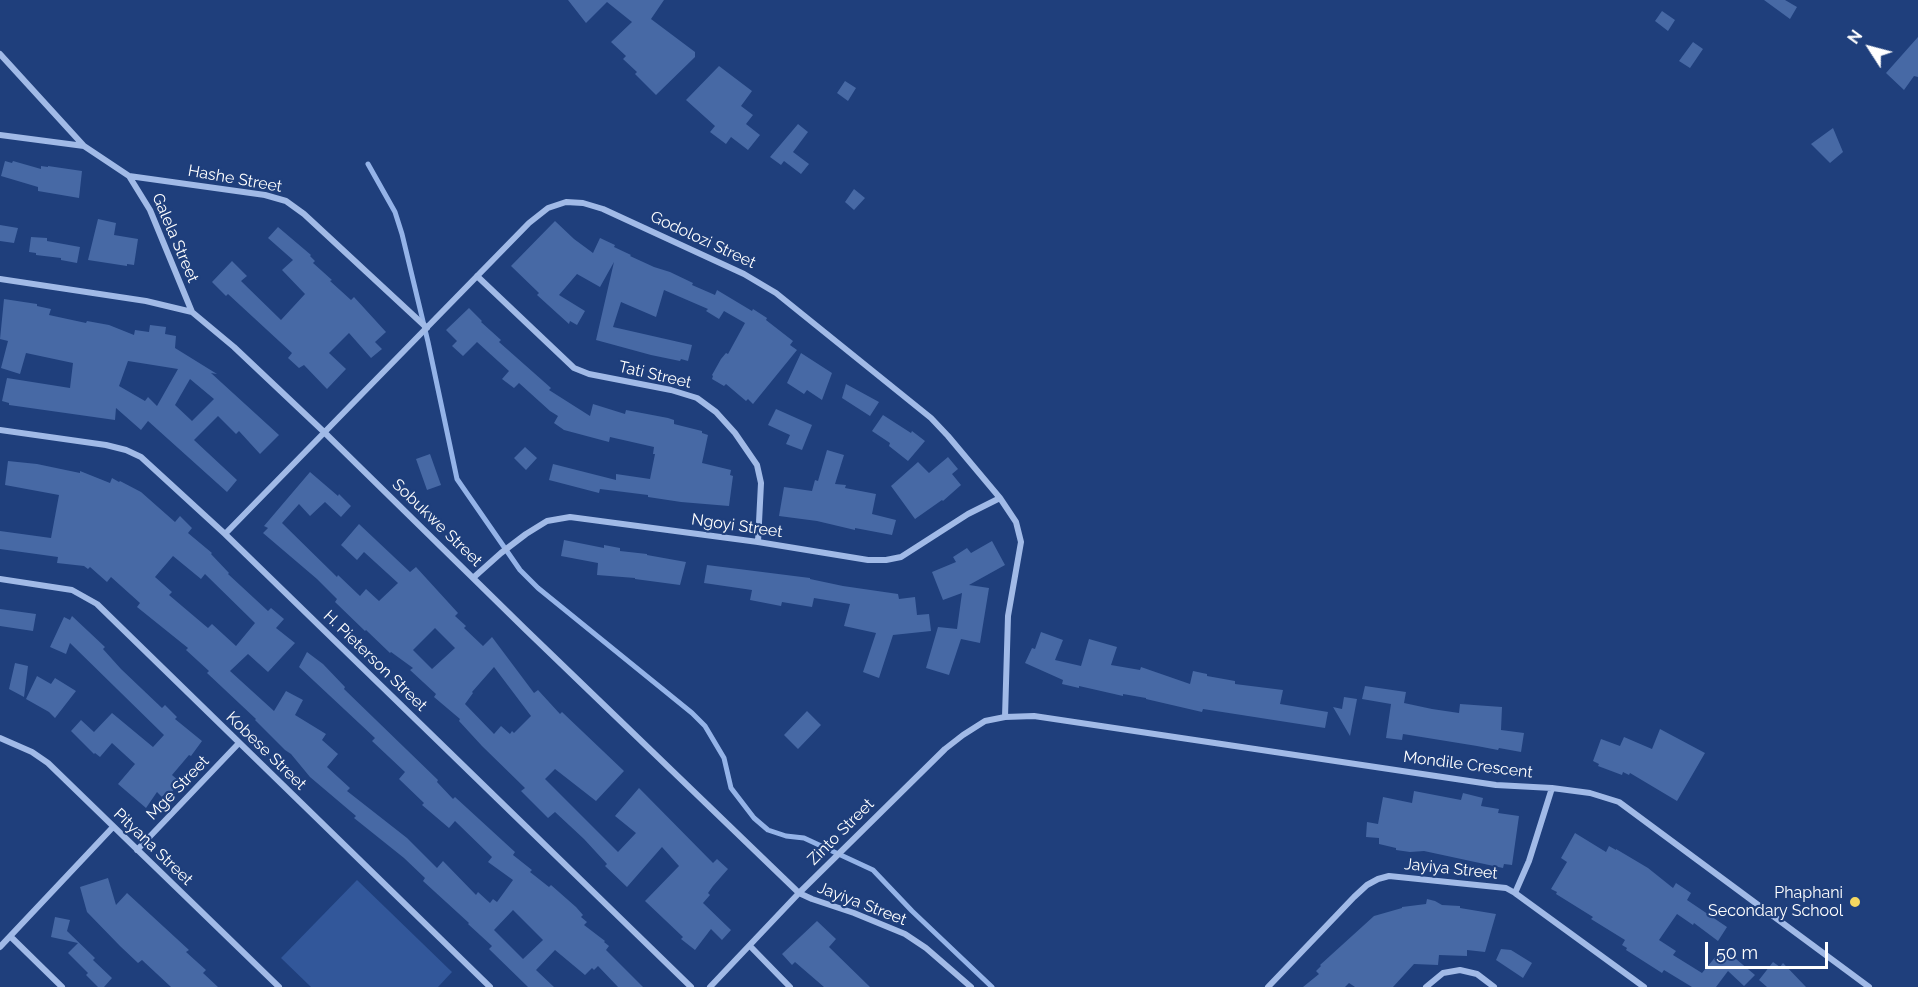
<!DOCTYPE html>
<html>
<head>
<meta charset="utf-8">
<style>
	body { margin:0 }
	#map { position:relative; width:1918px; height:987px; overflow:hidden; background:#1f3f7c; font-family:Raleway,sans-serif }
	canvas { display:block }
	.north { position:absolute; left:1840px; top:18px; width:60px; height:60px; -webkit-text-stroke:4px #1f3f7c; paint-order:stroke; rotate:306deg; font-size:16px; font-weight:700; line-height:24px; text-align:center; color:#fff }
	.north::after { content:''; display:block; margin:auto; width:21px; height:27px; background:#fff; clip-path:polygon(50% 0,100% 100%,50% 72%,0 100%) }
	.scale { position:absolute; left:1705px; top:942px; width:123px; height:27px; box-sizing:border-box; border:3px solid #fff; border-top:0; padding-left:8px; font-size:18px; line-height:21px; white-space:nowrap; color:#fff; -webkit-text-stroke:4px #1f3f7c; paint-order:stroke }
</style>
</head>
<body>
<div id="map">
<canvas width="1918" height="987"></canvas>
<div class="north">N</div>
<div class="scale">50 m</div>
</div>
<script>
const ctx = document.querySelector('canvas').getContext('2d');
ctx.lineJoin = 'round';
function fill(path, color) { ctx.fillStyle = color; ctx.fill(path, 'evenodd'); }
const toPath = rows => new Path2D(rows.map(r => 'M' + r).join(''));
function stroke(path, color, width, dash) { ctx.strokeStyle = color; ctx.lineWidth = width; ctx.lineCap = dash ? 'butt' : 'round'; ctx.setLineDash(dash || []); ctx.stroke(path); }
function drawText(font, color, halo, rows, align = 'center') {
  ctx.font = font + ' Raleway,sans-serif'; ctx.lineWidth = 4.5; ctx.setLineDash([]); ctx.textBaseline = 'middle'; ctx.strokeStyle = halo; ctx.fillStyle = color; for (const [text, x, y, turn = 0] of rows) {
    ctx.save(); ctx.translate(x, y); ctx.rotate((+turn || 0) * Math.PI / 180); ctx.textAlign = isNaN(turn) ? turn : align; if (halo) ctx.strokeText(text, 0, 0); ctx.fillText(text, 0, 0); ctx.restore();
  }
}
const green = toPath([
	[357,880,452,972,438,987,311,987,281,958]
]);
const stream = toPath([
	[368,164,395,212,402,234,428,342,457,479,520,570,538,588,692,713,705,726,724,758,731,788,754,818,768,830,786,836,804,838,873,870,912,911,992,987]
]);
const building = toPath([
	[568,0,664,0,651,19,695,52,695,57,656,95,635,74,637,72,623,59,626,56,611,42,632,22,607,2,586,23],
	[1764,0,1785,0,1797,7,1790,19],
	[1662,11,1675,20,1668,31,1655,21],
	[1918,37,1918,77,1914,76,1904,90,1886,73],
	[1693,42,1703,49,1690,68,1679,61],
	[719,66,752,91,741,106,753,115,746,124,760,135,748,150,731,137,726,144,710,132,715,126,686,100],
	[845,81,856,88,848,101,837,93],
	[798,124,808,132,793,152,809,164,801,174,784,161,781,165,770,157],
	[1833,128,1843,152,1830,163,1811,144],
	[5,161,12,163,13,161,41,169,41,166,48,167,48,166,82,171,79,198,38,191,38,187,1,176],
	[854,189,865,198,854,210,845,202],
	[98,219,116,223,114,235,138,239,134,265,127,264,127,266,88,260],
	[555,221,574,239,593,253,600,238,615,245,614,247,631,255,630,256,654,267,670,272,693,283,692,285,715,295,717,290,752,311,753,309,767,318,766,320,793,341,790,345,797,350,753,404,748,399,746,401,726,384,724,386,712,379,713,376,712,375,721,359,726,353,728,354,745,323,724,311,719,319,706,311,708,309,664,290,656,317,621,302,613,327,692,345,688,361,681,359,680,361,651,355,596,340,614,262,600,287,577,274,559,295,585,311,577,325,570,321,569,324,537,295,539,293,511,266],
	[0,225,18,228,14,243,0,241],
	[278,227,311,255,310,256,315,261,313,263,332,280,330,281,351,300,354,297,386,332,375,342,382,349,371,358,349,333,329,353,346,369,327,389,304,365,299,368,288,358,292,353,228,294,226,296,212,282,232,261,247,276,241,281,281,320,305,294,282,270,293,260,268,238],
	[31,237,47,238,47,241,80,247,77,263,61,260,61,258,36,255,36,253,29,252],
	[4,299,37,304,37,306,51,309,49,315,86,323,87,321,109,325,134,335,135,330,149,332,150,325,166,327,165,334,176,336,175,348,217,374,211,373,279,435,260,454,239,431,236,434,218,416,194,440,237,480,227,492,148,421,141,430,116,408,115,420,9,405,9,403,2,401,7,378,70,388,73,363,26,353,20,374,1,368,8,341,0,339],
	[128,361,178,369,157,406,148,397,145,401,119,386],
	[190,379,214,399,192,421,175,405],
	[469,308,482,321,481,322,501,340,499,342,551,388,549,390,590,416,593,404,625,414,626,410,668,418,674,420,674,424,702,431,702,433,708,435,702,463,731,470,730,475,733,476,729,506,681,502,648,497,648,495,600,489,599,493,549,480,553,464,616,480,616,474,650,479,655,454,653,454,654,447,610,437,609,442,564,430,554,423,558,416,550,411,519,383,514,388,502,379,509,371,477,342,463,356,452,346,457,341,446,330],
	[801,353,832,373,822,400,807,390,804,394,787,383],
	[846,384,879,402,870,416,842,398],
	[776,409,812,425,802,450,786,444,790,435,768,425],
	[883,415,911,433,912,431,925,441,908,461,889,446,890,443,872,431],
	[525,447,537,458,526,470,514,458],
	[827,450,844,455,835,484,846,485,845,488,876,494,872,514,896,520,892,535,855,528,855,530,817,521,779,516,784,487,812,491,815,480,818,481],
	[430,454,441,485,427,490,416,459],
	[948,457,958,469,952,474,961,485,943,501,942,500,915,519,891,486,918,462,929,473],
	[8,461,37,464,80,473,80,471,110,483,112,478,119,482,120,481,141,492,175,522,180,516,192,528,188,533,212,553,211,554,229,573,228,574,268,611,271,608,284,619,276,628,295,643,268,672,248,654,230,671,274,711,286,691,303,700,295,715,326,734,322,740,338,754,327,767,350,788,347,791,407,838,437,868,443,861,476,895,478,892,490,903,493,899,497,902,513,880,488,862,492,857,455,821,449,828,422,805,424,803,399,779,405,772,372,741,375,738,299,667,307,652,323,664,345,687,344,689,438,780,437,782,453,799,455,797,515,852,513,855,532,870,530,872,549,887,551,885,576,907,583,915,581,917,587,922,584,925,605,941,604,942,609,946,606,950,643,987,618,987,598,966,594,970,592,968,585,975,555,950,536,970,554,987,528,987,489,949,492,946,468,924,469,923,423,881,425,878,404,858,354,818,356,816,310,777,291,754,285,750,255,720,256,719,207,673,209,671,186,650,188,648,137,607,140,603,111,577,107,582,90,567,88,569,84,566,57,563,58,557,0,549,0,531,51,538,59,495,5,485],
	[173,556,201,579,205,574,255,623,236,646,212,624,208,628,169,595,172,592,155,577],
	[513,910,543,940,523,959,494,930],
	[310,472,338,496,339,494,351,506,341,517,325,502,310,516,299,504,282,523,337,577,338,575,360,596,366,589,379,601,398,583,364,552,357,560,341,545,359,524,410,572,416,567,458,613,455,616,466,626,464,628,483,646,492,637,534,693,538,690,560,714,562,712,624,771,596,801,555,769,545,779,618,852,636,833,615,816,639,788,713,863,717,859,728,869,713,886,708,893,710,895,703,903,731,930,722,940,711,929,695,950,681,939,683,937,645,901,679,866,662,847,627,887,605,866,607,864,584,839,555,812,548,818,521,791,525,788,482,746,459,721,460,719,434,697,436,694,410,670,413,668,391,652,390,653,366,630,365,631,335,602,337,599,317,579,263,533,268,528,264,526],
	[435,628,455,648,432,669,413,650],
	[494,667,531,716,514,733,512,731,510,734,501,726,494,734,465,704,473,693,472,692],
	[564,540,604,548,604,545,620,548,620,551,647,554,647,555,686,562,680,585,635,579,635,578,597,575,598,563,561,556],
	[992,541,1005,565,969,585,989,588,980,643,961,639,949,675,926,668,938,627,957,629,962,593,943,600,932,572,956,562,953,557,967,548,971,553],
	[707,565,810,578,810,579,843,586,898,594,899,599,915,597,917,615,929,614,931,631,893,635,879,678,863,672,876,633,844,626,850,604,814,598,812,607,782,602,781,606,750,600,752,590,704,583],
	[0,609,36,614,33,631,0,626],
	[72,616,105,647,103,649,121,669,162,708,165,705,177,717,175,719,202,741,191,756,189,755,172,775,180,782,171,793,167,791,162,797,157,792,146,808,118,784,135,764,112,743,100,757,95,753,94,754,71,731,81,720,94,732,112,713,153,747,164,735,70,643,66,654,50,647,64,617,70,620],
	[1041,632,1063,640,1055,660,1081,666,1089,639,1117,647,1111,665,1140,670,1141,667,1190,684,1193,671,1207,674,1207,676,1235,681,1235,684,1283,690,1280,704,1328,712,1325,728,1203,709,1202,712,1146,699,1146,698,1123,694,1123,696,1079,686,1079,688,1062,684,1063,680,1025,663,1032,648,1035,649],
	[15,663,28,666,24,697,9,689],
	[37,676,51,684,55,678,76,691,55,718,49,712,26,699],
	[1365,686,1406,692,1404,703,1432,709,1459,713,1460,704,1502,707,1501,730,1524,733,1521,752,1499,748,1498,750,1477,746,1403,734,1402,740,1386,738,1391,704,1362,699],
	[1344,697,1357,699,1350,736,1333,707,1342,709],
	[807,711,821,725,798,749,784,735],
	[1660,729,1705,753,1677,801,1630,773,1629,775,1623,772,1622,775,1598,766,1599,764,1593,761,1601,739,1620,746,1624,737,1652,749],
	[1414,791,1461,800,1463,793,1483,798,1481,806,1499,809,1498,813,1519,816,1512,865,1504,864,1503,868,1424,851,1410,852,1396,850,1396,848,1379,844,1379,838,1366,837,1367,822,1378,824,1383,797,1412,803],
	[1575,833,1606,852,1609,846,1616,850,1616,849,1648,868,1673,888,1676,883,1691,893,1687,900,1727,927,1718,941,1694,923,1693,925,1677,914,1659,940,1676,951,1673,955,1702,973,1723,948,1755,975,1744,986,1728,971,1716,987,1692,987,1664,970,1662,973,1626,950,1627,948,1622,945,1625,940,1591,919,1593,917,1556,894,1557,892,1551,889,1567,862,1561,858],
	[108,878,116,905,127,893,189,950,186,952,206,970,203,973,218,987,171,987,142,960,138,963,120,946,87,912,80,887],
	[1427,899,1435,901,1442,905,1460,906,1460,908,1496,914,1485,952,1467,950,1467,956,1439,955,1438,965,1414,964,1393,987,1355,987,1349,983,1345,987,1303,987,1319,974,1316,971,1321,966,1320,965,1374,916,1402,908,1402,907,1426,904],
	[55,917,70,920,67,931,95,958,93,960,112,978,104,987,98,987,86,975,88,973,68,953,78,943,51,937],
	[817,921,836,939,829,947,870,987,824,987,795,962,792,965,782,954],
	[1501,949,1511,950,1532,963,1523,978,1496,960],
	[1773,962,1780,967,1783,963,1806,987,1767,987,1759,980]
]);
const street = toPath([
	[0,54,84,146],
	[0,135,84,146,129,176,265,195,286,201,304,214,427,328],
	[129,176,150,210,192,312],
	[477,276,574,368,589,374,671,390,697,398,716,412,735,433,757,465,761,483,758,542],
	[0,279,146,301,192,312,234,347,324,432,525,629,799,893,812,899,854,913,905,934,926,948,971,987],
	[0,430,106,445,126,450,141,457,225,534,691,987],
	[225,534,529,223,548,208,566,202,583,203,603,209,744,274,776,293,931,418,948,436,1000,498,1016,522,1021,542,1008,616,1005,717],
	[473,578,501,553,526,534,547,521,570,517,758,542,868,560,886,560,901,557,968,514,1000,498],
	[0,579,72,590,97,604,490,987],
	[0,738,32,752,48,763,279,987],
	[137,850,239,743],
	[1515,893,1529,861,1552,788],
	[11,937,62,987],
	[750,946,790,987],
	[0,947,113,827],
	[710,987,799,893,945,749,963,735,985,721,1005,717,1034,716,1496,785,1552,788,1590,793,1619,802,1869,987],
	[1268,987,1354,897,1367,885,1378,879,1389,876,1506,888,1515,893,1644,987],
	[1426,987,1443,973,1460,970,1477,974,1494,987]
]);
const markers = [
	[1855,902,6,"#f5d861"]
];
const streetNames = [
	["Hashe Street",235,179,10],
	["Galela Street",175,238,67],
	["Godolozi Street",703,240,25],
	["Tati Street",655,375,13],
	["Sobukwe Street",437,523,44],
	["Ngoyi Street",737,526,8],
	["H. Pieterson Street",375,661,44],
	["Kobese Street",266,751,44],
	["Mondile Crescent",1468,765,7],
	["Mge Street",178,788,-46],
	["Zinto Street",841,832,-45],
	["Pityana Street",153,847,44],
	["Jayiya Street",1451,869,6],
	["Jayiya Street",862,904,21]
];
const poiNames = [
	["Phaphani",1843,893],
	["Secondary School",1843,911]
];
fill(green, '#32579a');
stroke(stream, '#94b3e8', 5);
fill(building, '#4769a5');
stroke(street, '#a1bae7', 6);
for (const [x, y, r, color] of markers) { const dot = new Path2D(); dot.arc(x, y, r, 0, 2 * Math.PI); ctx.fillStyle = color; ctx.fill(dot); stroke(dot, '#1f3f7c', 2); }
drawText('16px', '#fff', '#1f3f7c', streetNames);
drawText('16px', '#fff', '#1f3f7c', poiNames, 'right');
</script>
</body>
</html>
